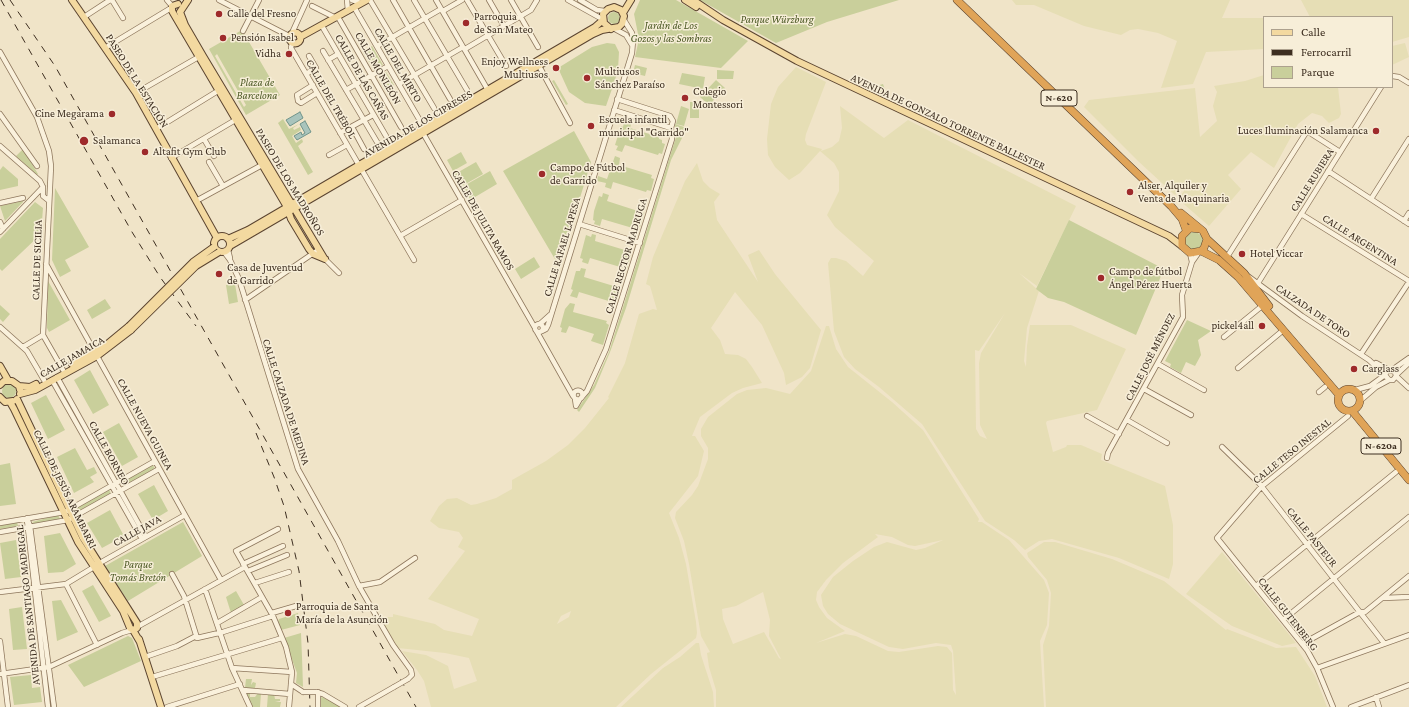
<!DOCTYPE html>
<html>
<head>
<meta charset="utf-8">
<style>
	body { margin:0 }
	#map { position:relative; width:1409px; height:707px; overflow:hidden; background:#f0e4c8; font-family:"Crimson Pro",serif }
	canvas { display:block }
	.legend { position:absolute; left:1263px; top:16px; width:130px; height:72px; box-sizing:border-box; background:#f7eed8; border:1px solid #ada18e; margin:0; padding:5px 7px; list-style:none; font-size:12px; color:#3d2e20 }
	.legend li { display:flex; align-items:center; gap:8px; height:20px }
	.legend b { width:20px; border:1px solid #ada18e }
</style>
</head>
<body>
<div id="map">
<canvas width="1409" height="707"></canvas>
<ul class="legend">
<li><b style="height:5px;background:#f3d9a0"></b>Calle</li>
<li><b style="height:5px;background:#3d2e20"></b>Ferrocarril</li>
<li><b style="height:11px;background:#c9cf9b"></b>Parque</li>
</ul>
</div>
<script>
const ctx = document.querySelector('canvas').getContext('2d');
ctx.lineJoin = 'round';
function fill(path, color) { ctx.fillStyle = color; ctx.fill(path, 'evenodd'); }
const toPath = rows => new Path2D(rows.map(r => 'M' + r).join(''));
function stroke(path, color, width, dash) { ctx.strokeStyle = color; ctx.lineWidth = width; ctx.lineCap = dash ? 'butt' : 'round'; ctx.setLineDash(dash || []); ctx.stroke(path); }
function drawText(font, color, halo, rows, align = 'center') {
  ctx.font = font + ' "Crimson Pro",serif'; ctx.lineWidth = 3; ctx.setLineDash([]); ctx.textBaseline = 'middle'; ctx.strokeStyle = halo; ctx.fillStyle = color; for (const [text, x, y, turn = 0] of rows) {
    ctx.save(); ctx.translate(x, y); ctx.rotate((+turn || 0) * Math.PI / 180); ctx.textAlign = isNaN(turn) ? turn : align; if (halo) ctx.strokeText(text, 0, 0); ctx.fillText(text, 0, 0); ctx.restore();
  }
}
const farmland = toPath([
	[1012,0,1230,0,1222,18,1264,18,1264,49,1206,52,1193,84,1161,88,1177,41,1158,33,1138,29,1130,30,1121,35,1084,26,1034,5,1016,5],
	[1301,0,1409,0,1409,37,1392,42,1392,17,1310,17],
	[1405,43,1409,57,1392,65,1392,46],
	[796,67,826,82,806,134,805,140,807,145,822,149,821,151,832,147,839,141,842,128,840,106,884,138,908,120,1076,206,1037,286,1019,273,1039,291,1027,328,1024,361,1026,367,1027,346,1030,325,1071,325,1126,349,1097,410,1047,421,1046,423,1053,452,1066,447,1067,445,1081,445,1102,454,1101,460,1165,486,1173,525,1173,564,1169,579,1119,558,1052,539,1039,541,1025,550,1014,540,985,521,922,424,879,387,855,369,844,357,834,331,828,263,831,258,836,258,846,261,863,276,874,261,835,227,827,215,839,191,839,172,834,163,820,151,800,173,789,180,775,167,768,155,767,139,771,104,778,87],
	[1005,313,981,353,979,363,980,425,987,439,980,436,976,429,975,350,979,351],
	[1264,75,1264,87,1338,87,1341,114,1339,118,1329,123,1322,116,1312,113,1298,124,1274,168,1251,152,1228,175,1241,189,1209,226,1178,199,1184,191,1182,185,1175,195,1138,161,1084,107,1089,100,1195,88,1200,137,1217,121,1213,106,1217,92,1214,86,1245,81],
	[697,163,703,181,710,188,720,194,714,202,717,220,758,282,748,255,759,250,775,274,821,330,810,368,802,377,786,385,784,373,762,325,735,292,711,328,720,340,725,354,738,355,746,359,752,367,762,383,743,388,732,393,700,417,692,436,695,436,704,451,698,476,669,513,679,538,686,564,696,622,697,633,696,638,651,674,616,707,431,707,424,681,417,670,402,651,426,655,448,666,454,689,477,681,469,658,445,653,398,648,381,620,384,617,393,617,393,614,435,624,444,630,472,636,479,619,428,599,465,551,458,547,463,538,459,532,439,528,430,521,439,506,447,499,457,498,471,505,477,504,496,498,512,489,512,480,546,461,568,445,585,428,609,398,608,397,625,363,639,314,653,309,657,310,650,286,646,284,653,257,685,181],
	[571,611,569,617,557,624,561,616],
	[826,326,829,326,836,349,848,367,892,402,923,430,979,519,978,522,982,522,1009,540,1044,580,1049,593,1047,625,1040,641,1044,707,716,707,716,690,709,667,707,653,710,652,701,636,689,564,684,541,675,518,676,512,692,495,698,486,708,459,708,448,701,436,701,429,708,417,737,394,747,390,766,388,790,394,811,371],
	[875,534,892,537,908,545,915,546,943,540,925,548,916,550,887,542,874,547,853,561,833,577,821,595,823,606,828,614,840,624,889,647,903,649,936,643,951,645,953,651,956,695,953,690,952,653,947,647,938,646,899,652,888,651,856,636,845,634,816,643,845,631,827,618,819,607,816,600,817,592,826,580,843,563,878,537],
	[763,592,770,620,769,636,781,659,779,658,764,632,733,644,723,619,722,609,736,606],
	[1044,542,1055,542,1112,559,1164,581,1226,630,1227,629,1276,648,1296,647,1315,676,1327,707,1046,707,1043,645,1049,626,1051,593,1047,580,1028,557,1027,553],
	[1222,552,1296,643,1282,646,1232,626,1186,594],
	[696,643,699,643,701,655,713,692,714,707,621,707,663,668,680,657]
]);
const green = toPath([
	[640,0,676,0,748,41,721,68,635,57,639,39,634,14],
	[700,0,899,0,827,22,776,43],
	'608 18a6 6 0 1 1 12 0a6 6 0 1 1-12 0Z',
	[242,30,280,95,246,115,209,49],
	[217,54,246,105,244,107,215,56],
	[607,43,615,44,619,52,618,70,613,86,606,106,585,103,569,92,558,68,592,47],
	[372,46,383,65,374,70,363,52],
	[635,65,647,68,645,76,633,73],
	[717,70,734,71,733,79,717,79],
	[386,72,394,85,385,90,378,77],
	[682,73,705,77,703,89,679,84],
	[554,80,568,104,566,105,552,81],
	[716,80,725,88,709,105,700,97],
	[883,84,888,99,866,89],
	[690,102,699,102,699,118,690,118],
	[681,106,689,109,684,126,676,124],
	[283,119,289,129,299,124,293,128,294,130,300,127,301,130,292,136,296,143,302,139,303,142,298,146,313,172,308,175,278,123],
	[628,120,632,121,630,128,659,137,659,139,662,140,662,143,665,144,662,154,659,153,658,155,625,145,622,152,616,150,618,146,615,145,621,126,623,127,624,123,627,123],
	[675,124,687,128,671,160,626,308,610,352,595,388,579,412,577,410,594,385,609,352,676,137],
	[574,131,591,162,559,266,503,171],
	[23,149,38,174,37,175,16,156],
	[461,152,467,163,453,171,447,160],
	[615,156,620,158,619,165,652,175,651,178,654,179,651,191,647,190,646,192,613,182,611,189,605,187,606,183,597,181,598,176,607,179],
	[476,162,483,174,462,186,455,174],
	[3,166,18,179,18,186,0,190,0,170],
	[490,171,497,184,470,200,462,187],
	[55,188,89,247,65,260,71,271,60,277,52,260],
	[603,193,609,195,607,201,644,213,640,227,636,226,636,229,602,219,600,226,594,224,595,221,593,220,594,211,599,196,602,197],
	[23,201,23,202,5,221,0,206],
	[35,202,43,208,41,234,2,271,0,269,0,239],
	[1069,220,1164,269,1136,335,1064,302,1048,298,1036,289],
	'1185 241a9 9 0 1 1 18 0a9 9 0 1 1-18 0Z',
	[592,234,596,235,595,241,628,251,628,253,631,254,627,269,590,258,588,264,582,262,583,259,580,258,586,235,591,237],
	[534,257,540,267,521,279,515,269],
	[581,268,586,269,584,277,617,287,616,290,620,291,617,301,613,300,612,302,579,292,577,298,570,296,573,290,571,289,576,271,580,271],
	[48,281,70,320,49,332,47,328],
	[235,284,238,302,229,304,226,285],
	[105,299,111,308,92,319,87,310],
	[570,303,575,304,573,312,607,321,606,323,609,325,603,345,591,341,594,334,569,326,566,333,561,332,562,328,560,327,565,309],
	[0,305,10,314,3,322,0,319],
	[1187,320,1211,331,1198,340,1201,355,1195,366,1186,362,1181,373,1170,367,1171,364,1165,361],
	[90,370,109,405,93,414,74,380],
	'2 391a7 7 0 1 1 14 0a7 7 0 1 1-14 0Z',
	[46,395,65,430,48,439,31,403],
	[119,423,138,457,122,466,103,432],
	[75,448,87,470,94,467,97,473,90,477,94,482,74,493,57,457],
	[10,463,16,504,0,506,0,465],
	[153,465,155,469,123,486,121,482],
	[154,485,168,511,153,520,138,494],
	[109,489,111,494,75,513,74,509],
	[110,510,124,536,102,548,87,523],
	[58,515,60,519,35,524,32,522],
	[17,522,18,526,0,529,0,525],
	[183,522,202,556,128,601,105,566],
	[60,533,76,564,63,572,48,573,44,536],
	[16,540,21,577,5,579,0,543],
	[93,585,111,616,99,622,82,591],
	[236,591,244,605,231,613,226,597],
	[61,600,78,632,57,641,52,601],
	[22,607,27,649,13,650,9,609],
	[298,613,300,625,281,630,278,621,279,619],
	[301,633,302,657,303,687,296,683,297,673,284,638],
	[128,636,132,638,141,661,84,687,68,665],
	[31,675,32,688,40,687,42,702,14,705,10,677],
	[246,679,252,679,251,685,253,682,256,683,255,688,245,688],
	[246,692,250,692,250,697,255,697,258,693,261,693,260,707,252,707],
	[268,694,274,694,275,699,280,699,280,701,275,702,281,702,280,707,267,707],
	[322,697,331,701,340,707,320,707,320,698]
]);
const water = toPath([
	[300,112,303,118,290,126,286,120,300,112],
	[305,121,311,132,297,140,294,136,301,132,302,135,305,133,300,124,305,121]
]);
const minor = toPath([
	[112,0,123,18],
	[167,0,172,6],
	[219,0,289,36],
	[347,0,348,11],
	[352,0,361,3],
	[370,0,434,108],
	[393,0,450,99],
	[414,0,467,90],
	[436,0,489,92],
	[467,0,506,66],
	[489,0,504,26],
	[511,0,538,47],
	[568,0,602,19],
	[580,0,597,10,605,11],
	[312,6,336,18],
	[354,7,419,119,423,133,535,328],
	[443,11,462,0],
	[84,17,110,0],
	[338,17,401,127],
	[322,26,386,136],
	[615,29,626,35,632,45],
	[243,31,259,0],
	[292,33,307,0],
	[292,43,291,48,414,260],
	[377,46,441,9],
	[105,48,171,8],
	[465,49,531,10,537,0],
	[323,51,377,142],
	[0,52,37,117,49,151,51,166,43,335],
	[328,60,338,54],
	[538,64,570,123],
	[306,74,316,68,309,56],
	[1392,76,1399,77,1409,83],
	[399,84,463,47],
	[313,85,297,95,298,101,301,103,317,93],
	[346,90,388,66],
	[136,93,202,55],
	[617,99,670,116,673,121,671,128],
	[614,110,671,128],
	[0,114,37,166],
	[352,127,364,149],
	[156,129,221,89],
	[340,133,373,115],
	[204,139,214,156],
	[0,146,40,181,43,187,0,232],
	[329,155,347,145],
	[171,158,237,119],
	[209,162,223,186],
	[1328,171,1409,224],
	[43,187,43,196,48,200],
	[1371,199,1409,139],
	[196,201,262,165],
	[0,203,23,198],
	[1301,214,1409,281],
	[1404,221,1409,213],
	[0,222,3,229],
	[579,224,640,243],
	[400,236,462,200],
	[228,250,230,258],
	[224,252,230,260,239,279,298,469,338,541,359,586,393,645,411,670,412,675,408,679],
	[1190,253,1192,262,1199,252],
	[1227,257,1307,131,1340,152],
	[325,259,339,273],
	[46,264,221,580],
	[1249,277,1302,316,1369,360,1385,375,1389,380,1393,380,1396,376,1395,372,1391,370,1387,371,1385,375],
	[1258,283,1381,87],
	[245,300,318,250],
	'535 328a4 4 0 1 1 8 0a4 4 0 1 1-8 0Z',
	[540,324,550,315],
	[0,327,27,351,44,380],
	[542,331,546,329,548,325,632,53,633,41,632,33,624,20],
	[537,332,573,396],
	[43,335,63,370],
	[1224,337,1262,306],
	[23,347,43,335],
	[1361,354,1409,282],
	[1376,363,1389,370],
	[1158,364,1204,390],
	[1238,368,1281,332],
	[1392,370,1409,358],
	[1396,375,1409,363],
	[1396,376,1409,388],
	[57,377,146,537],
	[52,380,142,539],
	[1144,389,1191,415],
	[1355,390,1370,386,1385,375],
	'573.5 395a4.5 4.5 0 1 1 9 0a4.5 4.5 0 1 1-9 0Z',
	[1319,392,1325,387],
	[581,398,587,391,606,349,672,139,671,128],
	[575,399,576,406,580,399],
	[1361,400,1376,387,1389,380],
	[1087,416,1119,434],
	[1127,420,1167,443],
	[1222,447,1259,483,1384,643],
	[1107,458,1108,453,1183,317,1182,295,1192,262],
	[27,518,30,526,54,707],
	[27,520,48,707],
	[0,523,65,512,155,461],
	[278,529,236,551,273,616,286,647,292,672,289,707],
	[0,532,68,520,159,469],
	[98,564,185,515],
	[243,564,283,546],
	[248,571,287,555],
	[172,574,184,596,197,638,223,632,273,616],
	[255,583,289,572],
	[66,584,97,645],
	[359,586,380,582,415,558],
	[1256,586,1396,472],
	[205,589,232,668,250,707],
	[0,592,66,584,94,567],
	[1383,598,1409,597],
	[272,613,296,606],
	[1283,620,1409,517],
	[219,622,262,597],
	[137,627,245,567],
	[0,641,8,707],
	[1302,644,1360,612,1365,612,1409,576],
	[145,657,177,646,196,636],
	[232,668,292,672],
	[1317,668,1409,635],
	[0,674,49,667,122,633,132,630],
	[152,677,282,638],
	[291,684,303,692],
	[243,690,290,694],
	[316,692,323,694,345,707],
	[1376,697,1379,707],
	[167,707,240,684],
	[318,707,318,692],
	[359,707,394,687],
	[1333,707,1317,668,1307,650,1217,538,1261,487,1348,416],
	[1351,707,1409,685]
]);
const major = toPath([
	[72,0,136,93,217,238],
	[685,0,696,7],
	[693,0,723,20,797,61,1169,236,1182,246],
	[178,4,172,6,172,11,287,207,291,219,309,249,313,254,325,259],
	[180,12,185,25,203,56,324,258],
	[180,12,188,0],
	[623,13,631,0],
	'289.5 38a5.5 5.5 0 1 1 11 0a5.5 5.5 0 1 1-11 0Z',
	[300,37,367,0],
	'214 244a8 8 0 1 1 16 0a8 8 0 1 1-16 0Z',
	[228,239,248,230,595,27,603,20],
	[230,246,593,34,602,30,619,27,622,24,624,16,621,10,614,7,608,9,603,14,604,23,611,29],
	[72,364,106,345,129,326],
	[0,366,8,380],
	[0,385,4,381,12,381,19,386,20,390],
	[19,386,30,387,36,384],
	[20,394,35,390,97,356,131,330],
	[0,397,5,402,13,401],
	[17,399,83,538,137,623,137,628,133,630],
	[10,402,14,409,78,542,123,611,130,628,133,630,140,642],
	[139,639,161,707]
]);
const highway = toPath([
	[957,0,1171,206,1182,219,1186,230],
	[1181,213,1203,231,1207,239,1204,248,1201,251,1190,253,1182,246,1182,236,1190,228,1199,229],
	[1207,239,1244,273,1269,306],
	[1201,251,1219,260,1238,277,1339,395],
	'1338 400a11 11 0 1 1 22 0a11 11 0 1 1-22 0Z',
	[1353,412,1409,480]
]);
const rail = toPath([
	[1,0,132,232,160,277,196,326],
	[10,0,55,66,416,707],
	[256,433,274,477,284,506,299,571,308,643,310,707]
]);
const minorBridge = toPath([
	[394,687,408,679],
	[303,692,316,692]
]);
const majorBridge = toPath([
	[129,326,193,262,214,247],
	[131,330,196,266,219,252]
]);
const markers = [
	[219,14,4,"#9e2a2b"],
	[466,23,4,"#9e2a2b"],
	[223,38,4,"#9e2a2b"],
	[289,54,4,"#9e2a2b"],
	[556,68,4,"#9e2a2b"],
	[587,78,4,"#9e2a2b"],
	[685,98,4,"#9e2a2b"],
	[112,114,4,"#9e2a2b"],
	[591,126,4,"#9e2a2b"],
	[1376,131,4,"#9e2a2b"],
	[84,141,5,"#9e2a2b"],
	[145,152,4,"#9e2a2b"],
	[542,174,4,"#9e2a2b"],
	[1130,192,4,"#9e2a2b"],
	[1242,254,4,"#9e2a2b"],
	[219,274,4,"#9e2a2b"],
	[1101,278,4,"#9e2a2b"],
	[1262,326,4,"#9e2a2b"],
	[1354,369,4,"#9e2a2b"],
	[288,613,4,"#9e2a2b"]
];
const shields = [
	[1059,98,36],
	[1381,446,40]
];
const shieldNames = [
	["N-620",1059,98],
	["N-620a",1381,446]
];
const poiNames = [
	["Calle del Fresno",227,14],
	["Parroquia",474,17],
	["de San Mateo",474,30],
	["Pensión Isabel",231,38],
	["Vidha",281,54,"right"],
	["Enjoy Wellness",548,62,"right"],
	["Multiusos",548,75,"right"],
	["Multiusos",595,72],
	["Sánchez Paraíso",595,85],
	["Colegio",693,92],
	["Montessori",693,105],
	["Cine Megarama",104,114,"right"],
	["Escuela infantil",599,120],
	["municipal \"Garrido\"",599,133],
	["Luces Iluminación Salamanca",1368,131,"right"],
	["Salamanca",93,141],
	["Altafit Gym Club",153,152],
	["Campo de Fútbol",550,168],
	["de Garrido",550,181],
	["Alser, Alquiler y",1138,186],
	["Venta de Maquinaria",1138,199],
	["Hotel Viccar",1250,254],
	["Casa de Juventud",227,268],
	["de Garrido",227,281],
	["Campo de fútbol",1109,272],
	["Ángel Pérez Huerta",1109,285],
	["pickel4all",1254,326,"right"],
	["Carglass",1362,369],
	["Parroquia de Santa",296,607],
	["María de la Asunción",296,620]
];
const parkNames = [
	["Parque Würzburg",777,20],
	["Jardín de Los",671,26],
	["Gozos y las Sombras",671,39],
	["Plaza de",257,83],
	["Barcelona",257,96],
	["Parque",138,565],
	["Tomás Bretón",138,578]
];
const streetNames = [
	["CALLE DEL MIRTO",398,65,60],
	["CALLE MONLEÓN",378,68,60],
	["CALLE DE LAS CAÑAS",362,77,60],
	["PASEO DE LA ESTACIÓN",137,81,58],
	["CALLE DEL TRÉBOL",331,99,60],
	["AVENIDA DE GONZALO TORRENTE BALLESTER",948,122,25],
	["AVENIDA DE LOS CIPRESES",418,124,-30],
	["CALLE RUBIERA",1312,180,-58],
	["PASEO DE LOS MADROÑOS",290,182,59],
	["CALLE DE JULITA RAMOS",483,220,60],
	["CALLE ARGENTINA",1360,240,32],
	["CALLE RAFAEL LAPESA",562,247,-73],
	["CALLE RECTOR MADRUGA",626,256,-73],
	["CALLE DE SICILIA",37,260,-88],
	["CALZADA DE TORO",1313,311,34],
	["CALLE JAMAICA",72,357,-30],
	["CALLE JOSÉ MÉNDEZ",1150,357,-63],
	["CALLE CALZADA DE MEDINA",286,402,72],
	["CALLE NUEVA GUINEA",145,424,61],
	["CALLE TESO INESTAL",1292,451,-39],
	["CALLE BORNEO",109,453,61],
	["CALLE DE JESÚS ARAMBARRI",65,489,64],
	["CALLE JAVA",137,531,-29],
	["CALLE PASTEUR",1312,537,51],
	["AVENIDA DE SANTIAGO MADRIGAL",28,605,-96],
	["CALLE GUTENBERG",1288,614,52]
];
fill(farmland, '#e6deb5');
fill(green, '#c9cf9b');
fill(water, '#a9c4bc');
stroke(water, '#6f938a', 1);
stroke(minor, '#8d765c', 6);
stroke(major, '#5b4430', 8);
stroke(highway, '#5b4430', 8);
stroke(minor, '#faf1dc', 4.5);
stroke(major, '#f3d9a0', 6);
stroke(highway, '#e0a458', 7);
stroke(rail, '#3d2e20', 1, [7, 7]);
stroke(minorBridge, '#8d765c', 6, []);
stroke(majorBridge, '#5b4430', 8, []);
stroke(minorBridge, '#faf1dc', 4.5);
stroke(majorBridge, '#f3d9a0', 6);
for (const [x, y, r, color] of markers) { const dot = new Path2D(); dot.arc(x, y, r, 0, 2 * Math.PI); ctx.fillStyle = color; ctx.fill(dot); stroke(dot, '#f7eed8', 1.5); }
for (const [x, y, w] of shields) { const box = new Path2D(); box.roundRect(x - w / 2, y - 8, w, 16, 3); ctx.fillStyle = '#f7eed8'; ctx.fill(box); stroke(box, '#3d2e20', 1); }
drawText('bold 10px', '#3d2e20', null, shieldNames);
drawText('11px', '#3d2e20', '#f7eed8', poiNames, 'left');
drawText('italic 11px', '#4d5a26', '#f7eed8', parkNames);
drawText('11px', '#3d2e20', '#f7eed8', streetNames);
</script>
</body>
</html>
